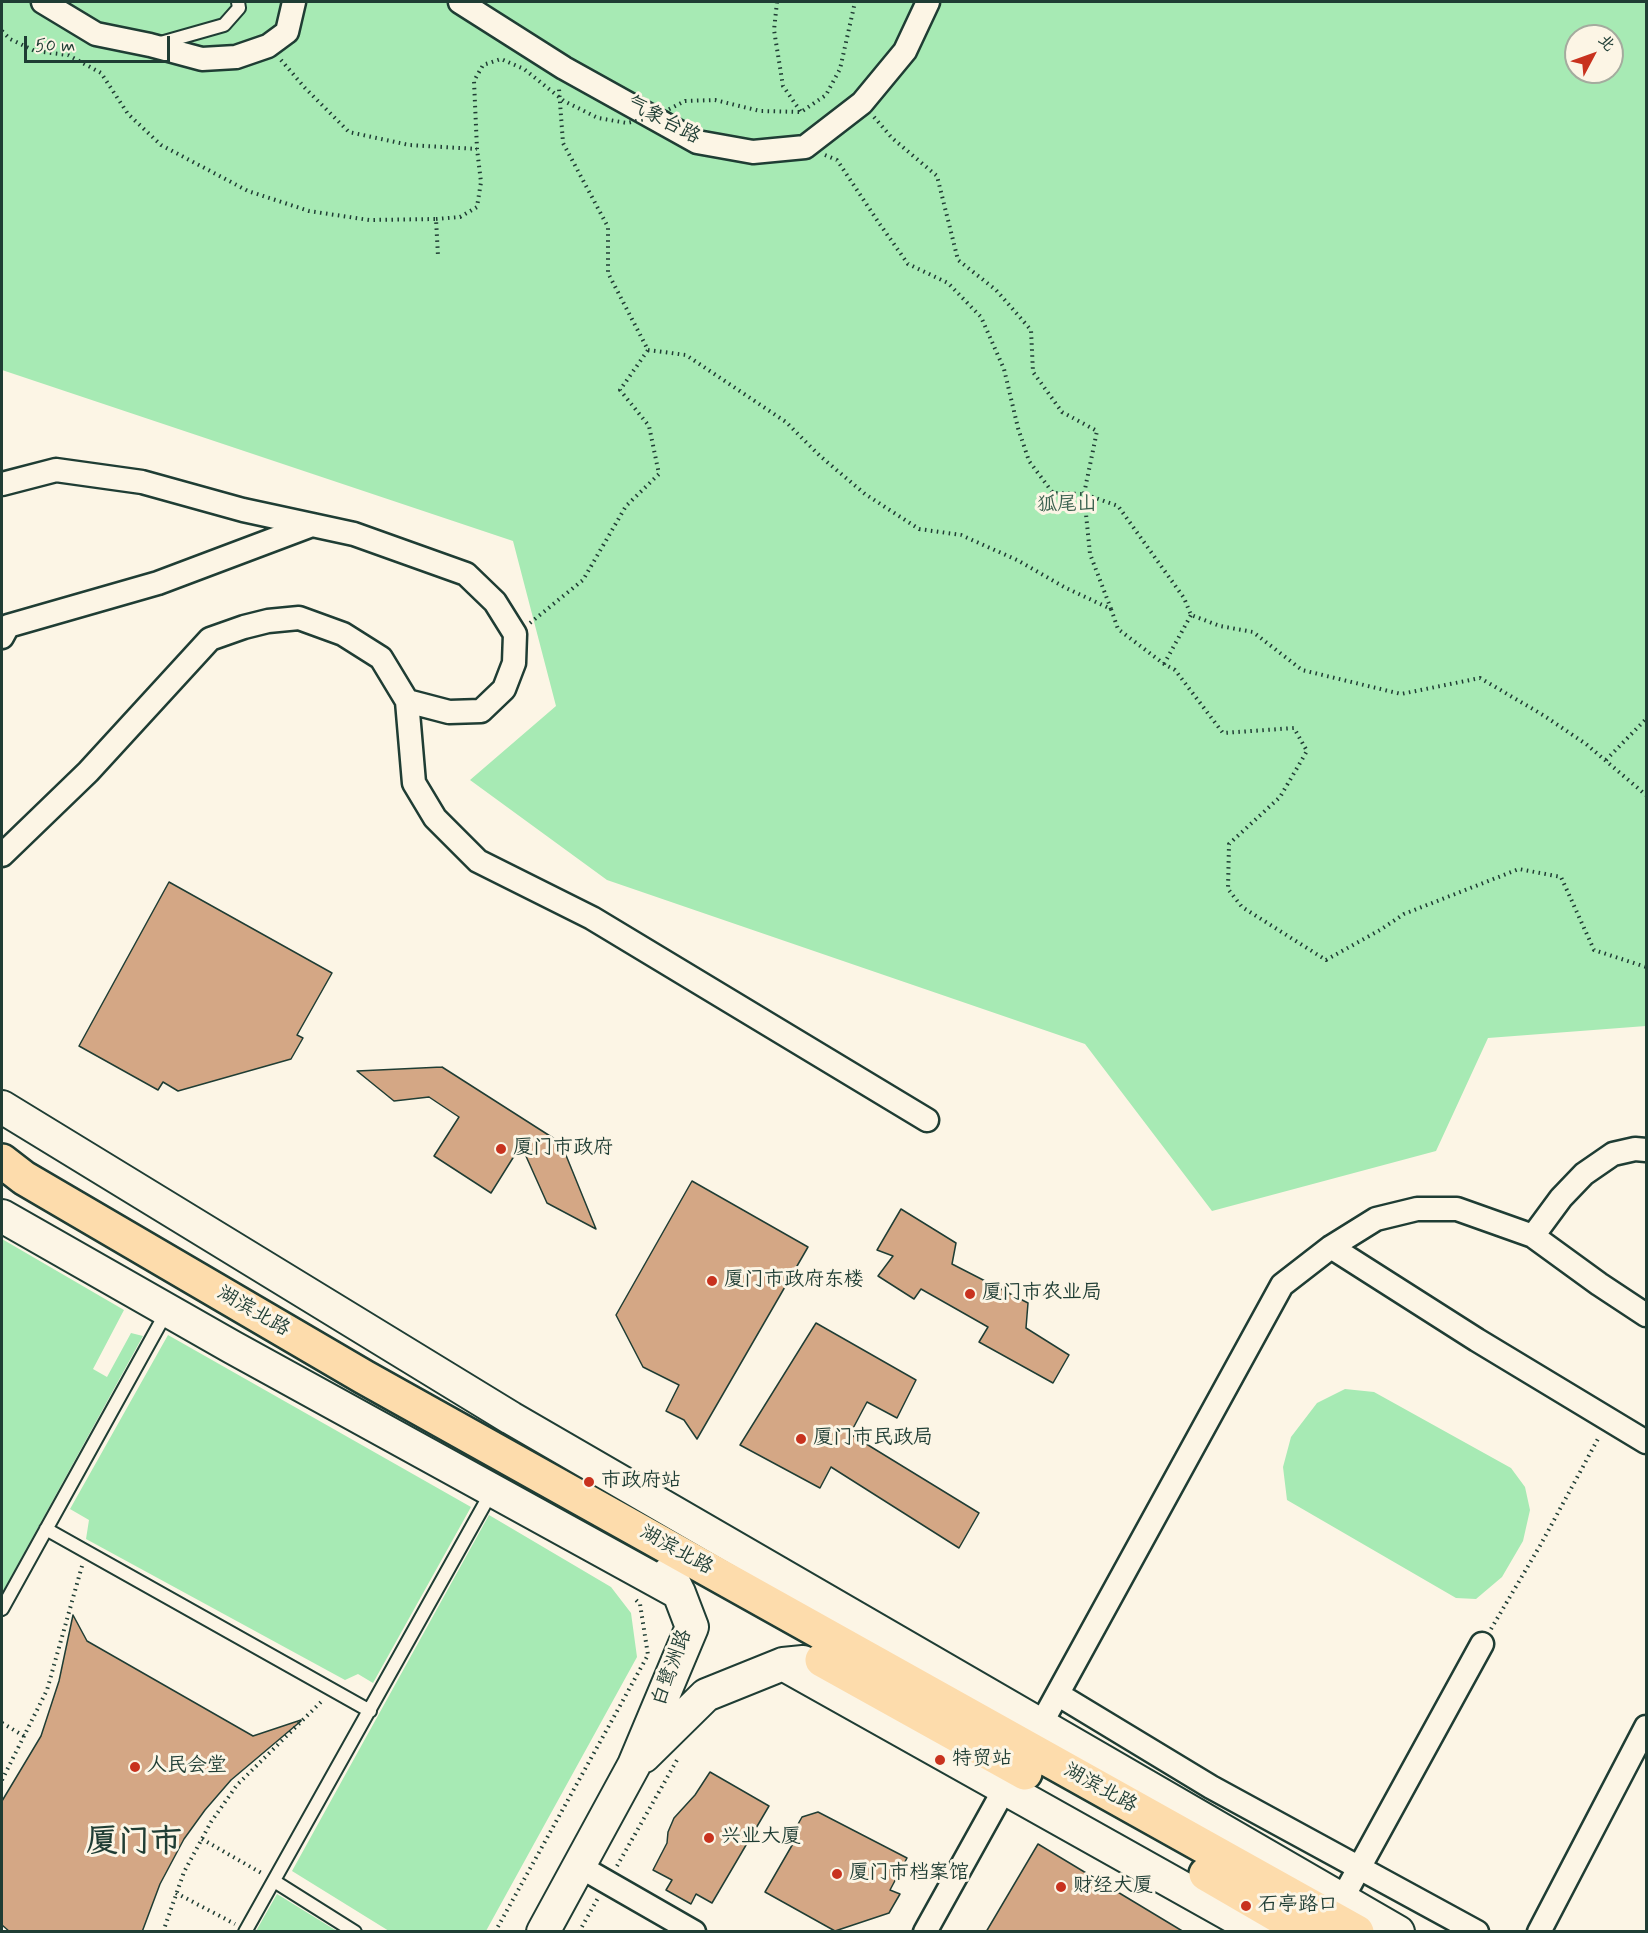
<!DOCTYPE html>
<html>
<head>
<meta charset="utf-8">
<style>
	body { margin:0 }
	#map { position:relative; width:1648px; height:1933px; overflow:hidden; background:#fcf5e5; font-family:Mynerve,"LXGW WenKai TC",sans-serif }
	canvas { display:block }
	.frame { position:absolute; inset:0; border:3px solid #1f3d34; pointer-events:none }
	.north { position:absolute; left:1564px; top:24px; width:60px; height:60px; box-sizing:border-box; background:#fcf5e5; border:2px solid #a4ab9e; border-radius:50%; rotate:49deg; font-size:16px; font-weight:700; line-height:24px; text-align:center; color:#1f3d34 }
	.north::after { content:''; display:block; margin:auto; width:21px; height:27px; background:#c8321e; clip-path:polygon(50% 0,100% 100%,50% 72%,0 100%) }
	.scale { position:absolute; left:24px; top:36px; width:146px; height:27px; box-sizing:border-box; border:3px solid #1f3d34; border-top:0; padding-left:8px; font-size:18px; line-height:21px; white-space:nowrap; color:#1f3d34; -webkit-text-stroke:4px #fcf5e5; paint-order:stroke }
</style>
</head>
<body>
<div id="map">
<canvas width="1648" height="1933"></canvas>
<div class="frame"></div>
<div class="north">北</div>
<div class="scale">50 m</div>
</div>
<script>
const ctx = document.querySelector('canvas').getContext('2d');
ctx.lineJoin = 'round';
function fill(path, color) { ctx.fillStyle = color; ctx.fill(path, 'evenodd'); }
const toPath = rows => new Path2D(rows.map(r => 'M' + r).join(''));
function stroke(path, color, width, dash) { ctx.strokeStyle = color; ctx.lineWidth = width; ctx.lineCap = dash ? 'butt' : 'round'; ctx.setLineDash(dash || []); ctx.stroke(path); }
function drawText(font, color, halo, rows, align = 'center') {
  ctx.font = font + ' Mynerve,"LXGW WenKai TC",sans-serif'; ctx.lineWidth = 6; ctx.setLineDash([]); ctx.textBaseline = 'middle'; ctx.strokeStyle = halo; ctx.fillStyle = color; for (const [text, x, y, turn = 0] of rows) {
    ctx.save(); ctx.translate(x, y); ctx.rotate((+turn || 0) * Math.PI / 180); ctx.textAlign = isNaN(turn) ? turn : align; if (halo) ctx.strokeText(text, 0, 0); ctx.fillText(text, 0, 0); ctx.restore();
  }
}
const green = toPath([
	[2,2,1646,2,1646,1026,1488,1038,1436,1151,1212,1211,1085,1044,607,880,470,780,556,706,513,541,2,370],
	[1576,36,1612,36,1612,72,1576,72],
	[2,1239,124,1310,93,1369,107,1377,131,1333,143,1336,2,1593],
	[168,1335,471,1507,373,1683,358,1674,345,1680,86,1539,89,1520,70,1509],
	[1345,1389,1374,1392,1511,1468,1525,1487,1530,1510,1523,1541,1502,1577,1476,1599,1456,1598,1287,1500,1283,1467,1291,1437,1317,1403],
	[489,1515,611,1587,631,1613,637,1657,486,1931,389,1931,292,1871],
	[277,1894,337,1931,256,1931]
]);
const building = toPath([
	[169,882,332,973,297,1035,303,1038,291,1059,178,1091,163,1082,158,1090,79,1046,169,882],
	[442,1067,561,1143,596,1229,547,1203,521,1145,491,1193,434,1156,459,1117,429,1097,394,1101,357,1071,442,1067],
	[692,1181,808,1247,697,1439,684,1420,666,1411,679,1385,643,1367,616,1315,692,1181],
	[901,1209,956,1243,952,1264,1028,1303,1026,1328,1069,1355,1053,1383,979,1342,988,1327,921,1289,914,1299,878,1276,893,1256,877,1250,901,1209],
	[816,1323,916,1380,897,1418,867,1402,850,1434,979,1513,959,1548,831,1467,820,1488,740,1445,816,1323],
	[73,1615,87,1641,253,1736,301,1720,301,1721,231,1780,205,1810,184,1839,160,1884,142,1932,10,1932,2,1925,2,1801,41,1736,59,1681,73,1615],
	[710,1772,769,1806,712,1903,696,1894,691,1904,666,1890,672,1880,653,1870,667,1843,668,1832,674,1818,695,1795,710,1772],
	[818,1812,907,1858,890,1890,900,1894,889,1913,835,1931,765,1892,798,1835,793,1833,802,1817,818,1812],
	[1038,1844,1184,1932,986,1932,1038,1844]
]);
const path = toPath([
	[777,2,774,30,783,86,801,112],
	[2,31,10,39,35,51,68,55,101,73,128,114,161,145,248,191,309,211,369,220,436,219,438,256],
	[281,60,305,88,349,132,409,145,477,149],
	[874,117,892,138,937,176,958,260,996,290,1031,330,1033,372,1062,412,1097,431,1084,494,1090,554,1111,609],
	[825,155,837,160,879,223,908,264,948,283,981,317,1004,369,1018,428,1029,461,1053,493,1084,494,1118,506,1184,598,1191,615,1220,626,1253,632,1302,670,1401,694,1480,678,1543,715,1586,744,1646,795],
	[648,350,686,355,786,422,820,456,865,494,919,529,961,535,1017,560,1066,588,1111,609,1118,629,1164,664,1175,670,1223,733,1294,728,1307,751,1280,797,1229,844,1228,889,1242,907,1326,960,1380,930,1404,914,1519,869,1561,877,1594,950,1646,967],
	[530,623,583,580,626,506,659,474,649,426,620,390,648,350,608,273,608,227,563,143,559,89],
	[1164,664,1191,615],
	[1606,760,1646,719],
	[1491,1629,1541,1544,1599,1437],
	[2,1723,24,1736],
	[2,1780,47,1690,82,1566],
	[202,1839,263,1874],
	[617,1866,677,1760],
	[176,1893,235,1924],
	[163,1932,184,1872,211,1822,237,1785,322,1701],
	[495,1932,648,1655,640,1604,635,1599],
	[579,1932,598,1898]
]);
const lane = toPath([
	[157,44,224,25,239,8,238,2],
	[46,1529,370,1711],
	[2,1609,167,1311],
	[274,1881,355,1932],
	[245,1932,492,1491]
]);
const street = toPath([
	[43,2,96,34,150,45,202,59,236,57,268,46,287,32,294,2],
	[460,2,564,68,697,142,753,152,805,147,862,103,905,51,928,2],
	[2,484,56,470,142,482,243,510,354,534,466,574,495,602,515,634,514,663,504,689,481,711,449,712,407,701],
	[2,637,8,626,158,583,312,525],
	[2,855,88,772,210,639,244,627,268,621,299,618,343,634,381,658,407,701,414,783,435,818,478,861,592,918,927,1120],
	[1533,1236,1561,1198,1584,1174,1613,1154,1635,1149,1646,1150],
	[1331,1247,1477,1340,1646,1442],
	[1059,1695,1211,1787,1477,1932],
	[1041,1724,1282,1285,1331,1247,1376,1219,1417,1209,1457,1209,1533,1236,1599,1284,1646,1315],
	[579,1866,694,1932],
	[1342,1899,1482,1644],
	[925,1932,1005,1788],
	[1539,1932,1646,1727]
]);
const secondary = toPath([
	[2,1107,511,1418,1398,1932],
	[2,1216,232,1347,679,1593],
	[783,1664,1261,1932],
	[644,1756,706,1695,783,1664,803,1662],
	[543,1932,634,1765,692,1627,679,1593,669,1573]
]);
const primary = toPath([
	[2,1161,24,1178,364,1377,1357,1932],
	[822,1660,1025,1773],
	[1206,1874,1306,1932]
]);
const pathBridge = toPath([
	[436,219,460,217,477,207,481,182,477,149,474,81,483,65,501,59,524,69,564,101,598,118,627,123,654,117,685,101,715,100,760,111,801,112,826,95,840,69,855,2]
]);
const markers = [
	[501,1149,6,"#c8321e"],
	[712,1281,6,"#c8321e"],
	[970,1294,6,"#c8321e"],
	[801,1439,6,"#c8321e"],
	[589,1482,6,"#c8321e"],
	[940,1760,6,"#c8321e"],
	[135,1767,6,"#c8321e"],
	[709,1838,6,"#c8321e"],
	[837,1874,6,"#c8321e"],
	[1061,1887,6,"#c8321e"],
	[1246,1906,6,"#c8321e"]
];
const streetNames = [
	["气象台路",663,121,28],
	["湖滨北路",253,1312,30],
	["湖滨北路",676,1551,29],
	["白鹭洲路",673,1668,-70],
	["湖滨北路",1100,1789,29]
];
const parkNames = [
	["狐尾山",1067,506]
];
const poiNames = [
	["厦门市政府",513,1149],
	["厦门市政府东楼",724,1281],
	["厦门市农业局",982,1294],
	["厦门市民政局",813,1439],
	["市政府站",601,1482],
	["特贸站",952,1760],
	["人民会堂",147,1767],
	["兴业大厦",721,1838],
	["厦门市档案馆",849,1874],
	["财经大厦",1073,1887],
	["石亭路口",1258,1906]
];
const townNames = [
	["厦门市",134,1844]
];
fill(green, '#a7eab4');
fill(building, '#d4a785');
stroke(building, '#1f3d34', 1.5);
stroke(lane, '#1f3d34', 16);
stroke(street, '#1f3d34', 27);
stroke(secondary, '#1f3d34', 36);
stroke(primary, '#1f3d34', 38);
stroke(path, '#1f3d34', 4, [1.5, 4.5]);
stroke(lane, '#fcf5e5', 12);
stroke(street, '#fcf5e5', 22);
stroke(secondary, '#fcf5e5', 32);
stroke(primary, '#fddcac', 33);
stroke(pathBridge, '#1f3d34', 4, [1.5, 4.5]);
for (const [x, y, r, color] of markers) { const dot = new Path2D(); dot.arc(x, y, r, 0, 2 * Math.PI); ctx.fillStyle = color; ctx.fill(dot); stroke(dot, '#fcf5e5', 2); }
drawText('20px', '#1f3d34', '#fcf5e5', streetNames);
drawText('20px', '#3a604e', '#fcf5e5', parkNames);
drawText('20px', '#1f3d34', '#fcf5e5', poiNames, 'left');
drawText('bold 32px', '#1f3d34', '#fcf5e5', townNames);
</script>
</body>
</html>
